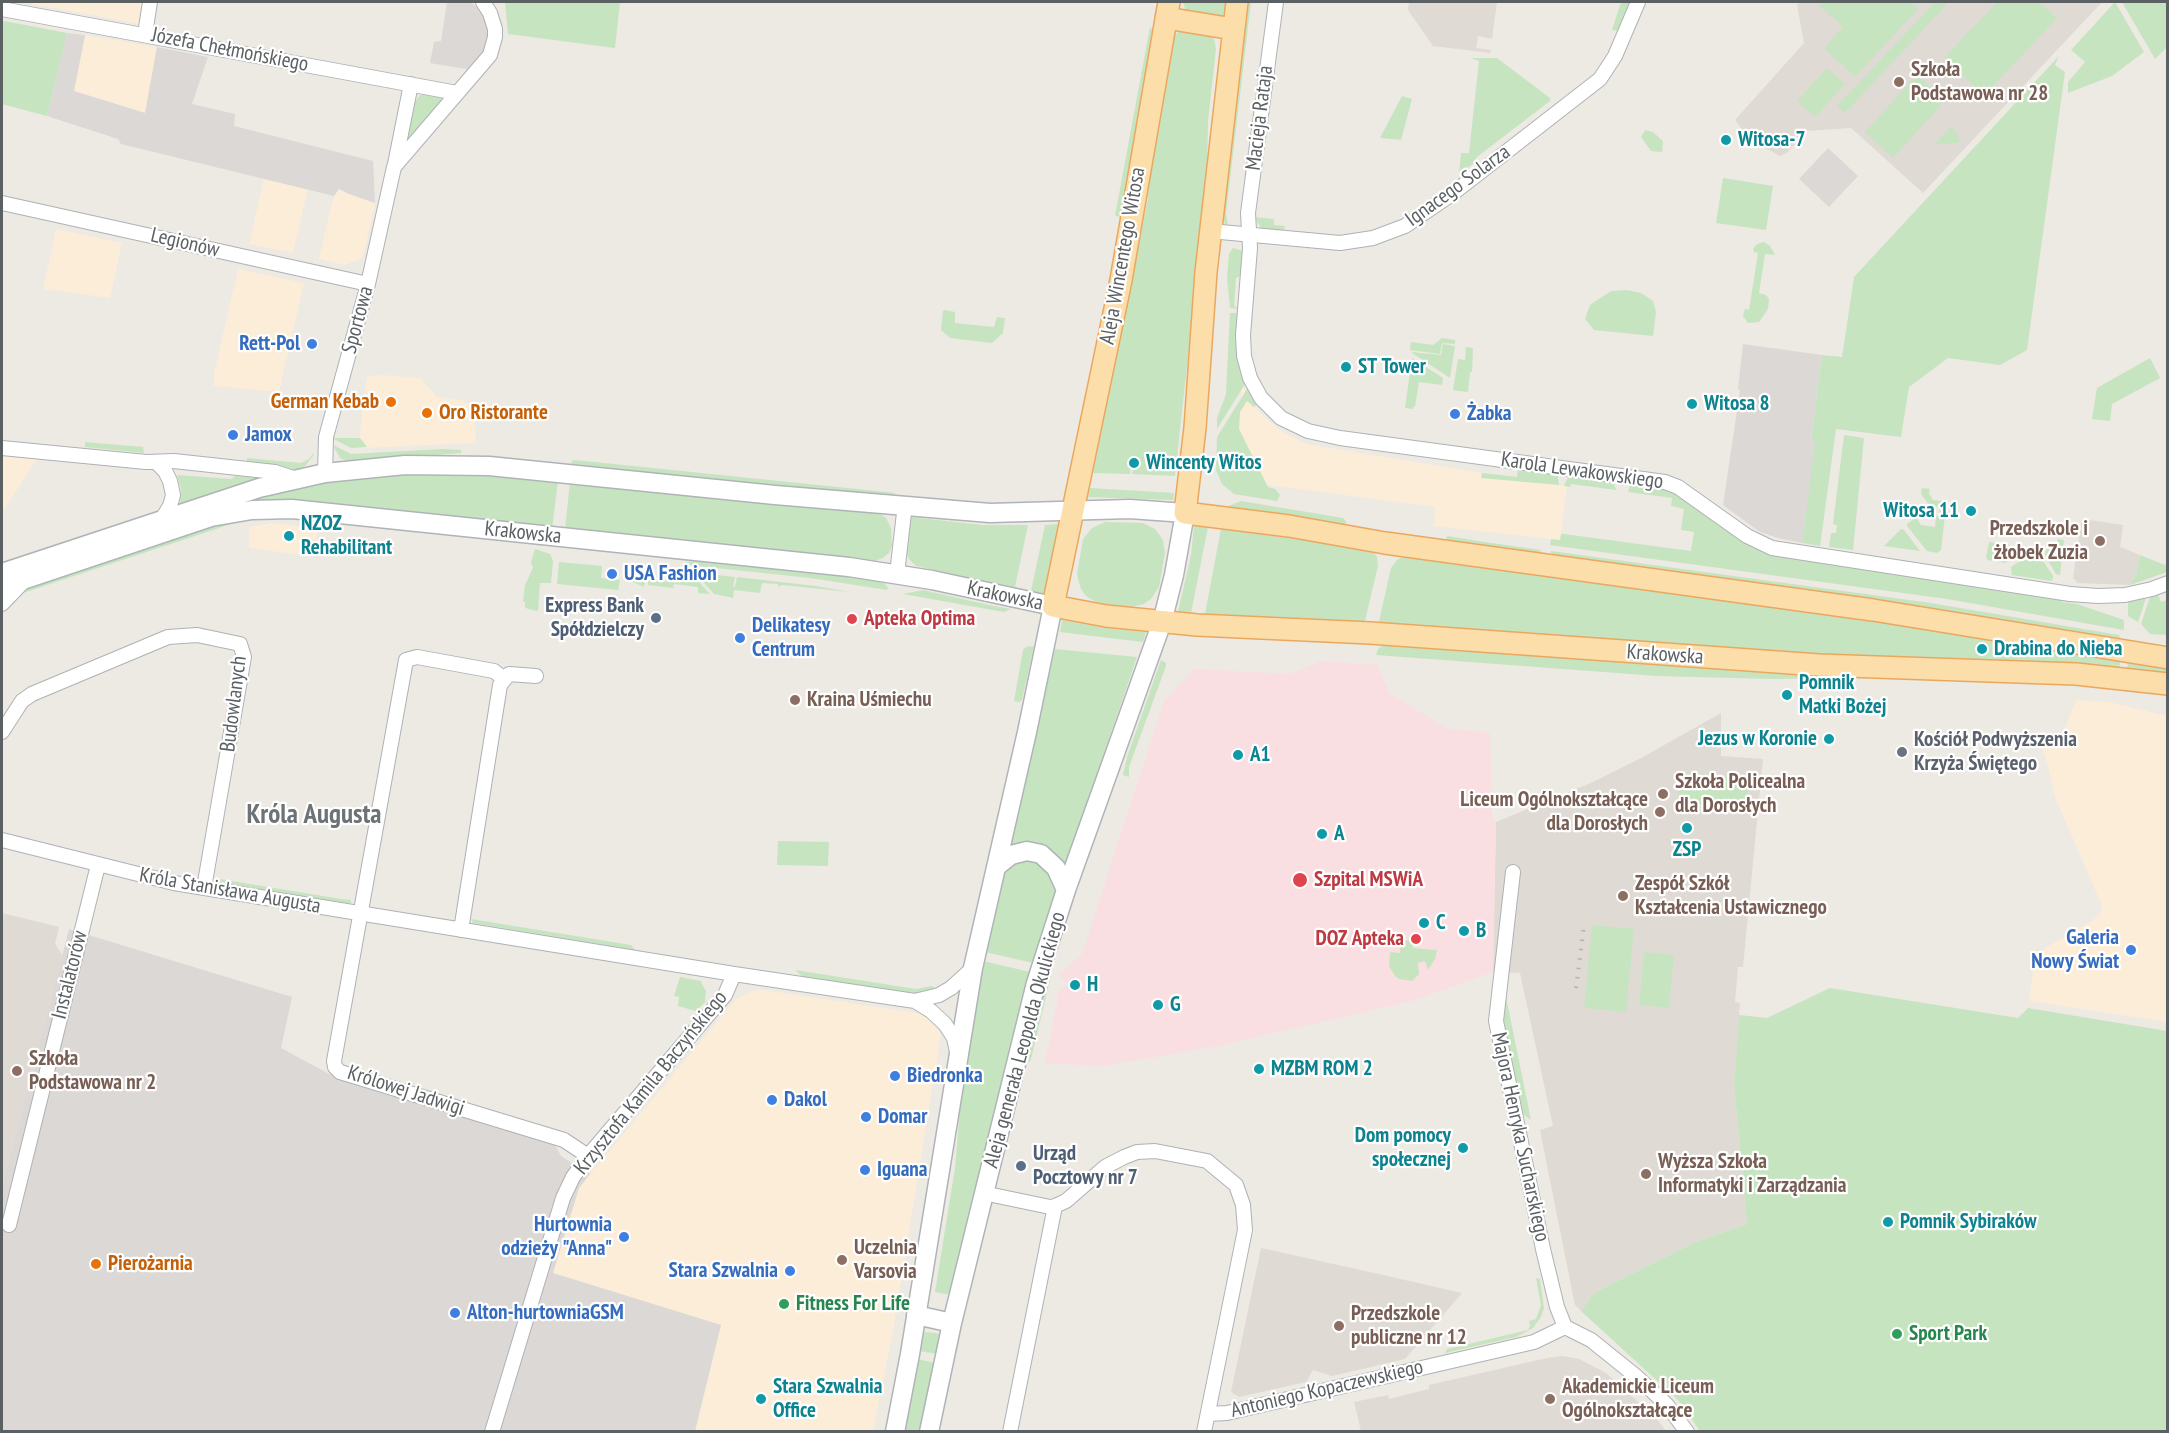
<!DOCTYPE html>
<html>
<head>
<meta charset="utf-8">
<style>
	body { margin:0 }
	#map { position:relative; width:2169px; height:1433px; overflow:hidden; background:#ede9e3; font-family:"PT Sans Narrow",sans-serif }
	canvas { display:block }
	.frame { position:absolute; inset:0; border:3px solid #5b6063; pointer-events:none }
</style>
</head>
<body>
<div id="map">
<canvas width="2169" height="1433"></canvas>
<div class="frame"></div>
</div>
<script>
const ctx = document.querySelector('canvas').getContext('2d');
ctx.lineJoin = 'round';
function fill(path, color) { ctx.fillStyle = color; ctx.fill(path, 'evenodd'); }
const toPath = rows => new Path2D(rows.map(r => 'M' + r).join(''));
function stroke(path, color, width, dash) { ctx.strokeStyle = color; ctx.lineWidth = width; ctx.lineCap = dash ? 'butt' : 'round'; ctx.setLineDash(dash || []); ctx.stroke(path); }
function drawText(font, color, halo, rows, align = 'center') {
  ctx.font = font + ' "PT Sans Narrow",sans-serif'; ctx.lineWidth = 4.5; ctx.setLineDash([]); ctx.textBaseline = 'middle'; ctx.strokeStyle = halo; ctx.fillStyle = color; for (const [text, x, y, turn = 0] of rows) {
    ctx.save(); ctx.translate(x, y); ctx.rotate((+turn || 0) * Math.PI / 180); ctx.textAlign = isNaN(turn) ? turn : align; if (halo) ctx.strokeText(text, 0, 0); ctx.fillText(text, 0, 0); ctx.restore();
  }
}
const commercial = toPath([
	[33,2,143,2,141,24,32,4],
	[85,35,157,47,146,113,74,91],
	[264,178,308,188,293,253,249,244],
	[339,189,349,194,375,203,363,258,345,265,319,259,331,207,334,196],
	[56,229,122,243,110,298,43,289],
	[238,269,304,283,279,392,214,386,214,374],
	[381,375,421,378,437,397,464,400,465,403,470,404,474,409,476,443,362,448,359,439,367,377],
	[1242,385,1253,405,1265,418,1281,431,1306,444,1482,473,1481,477,1567,486,1560,540,1434,526,1435,507,1267,485,1238,429],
	[2,455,37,459,2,513],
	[271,523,318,528,315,555,309,556,249,548,249,527],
	[2076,700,2110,702,2167,716,2167,1022,2029,1001,2034,964,2045,948,2093,920,2101,912,2102,906,2055,797,2049,771,2042,748,2054,740,2065,728],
	[757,989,917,1013,926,1016,941,1034,893,1331,873,1431,695,1431,721,1325,553,1273,579,1188,590,1174,736,999]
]);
const industrial = toPath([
	[447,2,469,2,483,10,489,25,485,55,472,70,430,63,434,42,441,41],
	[67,33,85,35,74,91,145,113,157,47,208,57,192,104,235,114,234,126,373,161,375,203,349,194,339,189,334,196,121,144,118,139,47,116],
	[1828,148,1858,176,1829,207,1799,179],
	[1743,344,1822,355,1811,438,1816,444,1802,543,1778,538,1760,532,1723,505,1740,390,1738,389],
	[69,929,292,997,281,1048,329,1074,552,1140,561,1156,590,1174,579,1188,553,1273,721,1325,695,1431,2,1432,2,1187]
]);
const education = toPath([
	[1409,2,1497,2,1492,39,1478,36,1476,48,1491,50,1491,53,1433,46,1408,10],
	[1800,2,2102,2,1923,193,1851,128,1807,131,1787,153,1780,156,1750,140,1735,120,1804,43,1797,5],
	[2082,519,2123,525,2120,547,2140,555,2136,575,2130,585,2078,583,2073,578],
	[1721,713,1721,756,1763,759,1743,967,1738,967,1735,1002,1740,1003,1734,1085,1747,1224,1696,1242,1601,1289,1592,1295,1581,1311,1575,1305,1540,1130,1553,1126,1520,973,1493,972,1496,822,1593,782,1643,757],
	[2,913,59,927,55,944,63,956,2,1187],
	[1261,1248,1383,1275,1462,1293,1405,1359,1332,1376,1313,1370,1306,1382,1239,1397,1231,1392],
	[1563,1356,1579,1359,1606,1373,1656,1418,1666,1431,1361,1431,1354,1402,1388,1395,1389,1399,1429,1389,1429,1385,1547,1358]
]);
const medical = toPath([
	[1320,661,1377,665,1390,694,1449,729,1490,733,1492,816,1496,822,1493,972,1412,1001,1218,1046,1103,1066,1045,1063,1058,998,1056,995,1068,984,1059,975,1082,954,1164,701,1194,669,1290,674]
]);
const green = toPath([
	[505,2,620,2,615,48,508,34],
	[1183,2,1228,2,1226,12,1220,18,1186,12],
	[1244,2,1251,2,1226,213,1228,226,1220,219],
	[1621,2,1631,2,1619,31,1612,30],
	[1822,2,1910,2,1918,9,1855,77,1824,48,1843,27,1819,5],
	[1935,2,1949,2,1845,113,1837,106],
	[1997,2,2039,2,2057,18,1984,96,1944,58],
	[2115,2,2144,52,2112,76,2068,93,2068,82,2085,62,2071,50],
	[2122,2,2167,2,2167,47,2155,59],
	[4,21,67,33,47,116,2,104,2,22],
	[1150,27,1154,32,1122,217,1115,216],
	[1180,31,1209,34,1214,39,1216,49,1208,121,1207,182,1175,476,1132,474,1136,461,1132,460,1130,474,1093,473,1148,198,1152,141,1172,36],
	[2059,56,2055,65,2065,72,2027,350,2000,365,1948,358,1909,387,1901,437,1836,429,1820,546,1802,543,1815,444,1811,438,1822,355,1842,357,1854,277],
	[1471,58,1497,58,1550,98,1550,101,1477,157,1474,163,1459,174,1461,153,1469,153,1479,61],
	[1827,68,1845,84,1815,117,1797,101],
	[1917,75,1945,101,1893,158,1865,132],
	[425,93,441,95,443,99,406,143,415,102,419,96],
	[1402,96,1412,99,1401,140,1380,138],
	[1951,126,1958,136,1959,143,1938,144,1934,146,1933,143,1937,142],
	[1645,130,1653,132,1663,141,1662,152,1651,151,1641,137],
	[1723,178,1773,186,1766,230,1716,223],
	[1254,217,1274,219,1274,225,1285,226,1284,230,1262,229],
	[1764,242,1770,246,1775,255,1765,254,1759,293,1766,295,1769,299,1768,309,1759,322,1748,323,1743,316,1745,309,1749,310,1758,253,1754,252,1753,249,1757,244],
	[1233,248,1243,251,1241,276,1236,278,1234,306,1239,309,1230,308,1227,278,1229,254],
	[1627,290,1641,293,1653,301,1656,312,1653,336,1594,330,1585,319,1590,305,1611,291],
	[945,310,955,312,955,323,994,327,997,317,1005,318,1003,333,992,343,950,338,941,330,943,311],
	[1230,313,1239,313,1236,339,1237,355,1245,384,1217,429,1217,418,1226,394],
	[1442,338,1455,340,1455,344,1442,343,1440,354,1410,350,1411,342,1433,345],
	[1443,344,1455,346,1450,378,1412,353,1412,352,1441,355],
	[1466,347,1473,348,1472,372,1470,372,1468,392,1453,390,1458,359,1465,360],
	[1412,358,1443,378,1442,385,1419,382,1415,406,1412,409,1405,408],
	[2150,358,2160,378,2112,404,2110,421,2092,419,2097,388],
	[1247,389,1257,404,1254,407,1247,401,1240,412,1239,429,1268,487,1275,489,1280,495,1277,501,1234,494,1222,484,1216,470,1217,437],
	[1844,435,1864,438,1853,550,1829,547,1831,533,1836,533,1837,525,1833,524],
	[332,438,360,438,367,447,351,448],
	[85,442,143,447,144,453,85,447],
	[333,445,351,454,443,449,461,450,461,453,351,462,340,458],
	[314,452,313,456,305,466,297,470,247,464,247,458,301,463,309,459],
	[575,460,896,493,890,495,746,484,571,466,572,461],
	[1518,468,1557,472,1559,485,1481,478,1482,473,1517,477],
	[241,472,273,475,180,506,181,489,177,475,231,479],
	[399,472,439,472,558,481,552,529,245,503,244,499,333,480],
	[1569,475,1610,480,1614,484,1616,490,1571,484,1570,487,1564,486],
	[570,482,880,514,886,518,891,528,892,546,889,553,883,558,872,562,565,529],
	[1638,483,1665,489,1679,496,1753,548,1788,558,2062,598,2062,602,2077,604,2124,620,2124,630,1947,599,1550,545,1551,539,1560,540,1561,534,1564,534,1691,551,1694,532,1681,530,1684,509,1671,506,1672,498,1628,492,1630,486],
	[1090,488,1174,493,1173,500,1088,497],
	[1922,488,1930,489,1929,494,1933,500,1941,501,1946,506,1941,550,1937,553,1927,551,1907,526,1907,524,1916,517,1921,525,1935,527,1936,516,1939,516,1940,507,1930,506,1921,494],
	[1241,501,1343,518,1346,521,1346,526,1226,507],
	[910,517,983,525,1028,525,1015,587,916,566,909,559,906,551],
	[238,520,240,521,20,594,30,587,192,529],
	[1105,522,1143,523,1155,529,1163,540,1165,553,1159,587,1151,599,1144,604,1131,607,1098,603,1086,596,1081,589,1077,575,1083,539,1092,528],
	[1059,524,1046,594,1031,591,1045,525],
	[1194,525,1208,527,1191,613,1178,612,1191,555],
	[1221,529,1366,548,1374,552,1377,557,1378,566,1364,625,1205,614],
	[1901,529,1904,530,1920,551,1884,546],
	[1447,536,1485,542,1541,550,1539,556,1467,546,1446,540],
	[2058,539,2064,540,2060,575,2056,574,2045,556,2046,550,2057,542],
	[1989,542,2010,545,2008,561,2006,563,1988,560,1986,557],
	[535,549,550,554,553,561,551,583,540,583,538,611,528,609,525,607,525,602,523,602,525,585,533,568,531,562],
	[1551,551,1931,603,2119,635,2123,643,1552,558],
	[1407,554,1878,619,2121,658,2119,669,1830,658,1378,626,1391,568,1397,560],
	[2029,555,2040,556,2053,576,2052,581,2012,575,2011,567],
	[2140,555,2165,565,2167,562,2167,572,2130,585,2136,575],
	[706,560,851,577,884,583,888,588,887,590,810,578,688,565,685,562],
	[559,562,602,566,601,578,620,580,618,590,557,584],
	[623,569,645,571,644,575,646,575,644,587,633,582,623,572],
	[671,573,682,574,682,581,692,582,694,577,710,594,698,593,698,587,674,584,673,588,648,585,648,580,670,582],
	[709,574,735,577,733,586,735,587,737,577,816,586,850,592,782,585,779,587,778,584,762,583,760,593,734,590,733,598,714,594,698,576,704,576],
	[923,590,989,605,1011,609,1004,612,903,594],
	[2158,594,2161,602,2167,600,2167,635,2150,634,2141,624,2150,597],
	[2146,598,2138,622,2128,616,2128,601],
	[1062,620,1106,628,1146,632,1143,642,1060,632],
	[1386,643,1868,674,1869,678,1772,679,1657,676,1376,655,1378,649],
	[1034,646,1022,700,1019,702,1014,701,1023,650,1026,647],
	[1055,649,1137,657,1065,867,1046,848,1008,849],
	[1161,660,1166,663,1166,666,1129,767,1129,777,1123,775,1127,757],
	[2128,660,2167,666,2167,676,2127,670],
	[1680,772,1748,779,1745,810,1678,803],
	[778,841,829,842,828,866,777,865],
	[1035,858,1055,879,1057,892,1033,963,985,952,1005,868,1013,861],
	[220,879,341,899,351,900,351,903,346,903,225,883,219,881],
	[471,919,631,945,635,950,473,923],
	[1592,925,1634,929,1626,1012,1584,1008],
	[1401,940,1413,941,1413,948,1437,950,1435,959,1428,970,1425,961,1418,963,1419,974,1412,981,1399,979,1395,976,1389,966,1390,952,1400,953],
	[1644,952,1674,955,1669,1008,1639,1005],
	[983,961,1030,972,951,1294,946,1294,935,1292,955,1168,962,1084],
	[795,970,916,989,932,986,937,990,915,995,803,977],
	[1047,975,1051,976,1031,1059,1022,1071],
	[680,977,701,981,703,986,706,991,705,1002,696,1011,678,1006,679,997,674,996],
	[1505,985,1506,997,1531,1120,1521,1113,1501,1022],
	[1830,988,2018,1018,2028,1008,2167,1031,2167,1431,1700,1431,1678,1400,1581,1311,1592,1295,1601,1289,1696,1242,1747,1224,1734,1085,1739,1015,1767,1018],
	[1536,1278,1540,1279,1544,1308,1541,1317,1533,1328,1516,1337,1445,1353,1447,1349,1528,1330,1530,1326,1529,1321,1536,1319,1541,1305],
	[923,1332,936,1333,941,1335,937,1354,919,1351],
	[917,1359,935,1363,921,1431,902,1432]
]);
const minor = toPath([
	[1276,2,1248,213,1250,248,1243,335,1244,356,1250,378,1261,398,1281,418,1308,431,1340,438,1665,482,1678,487,1747,536,1772,548,2070,594,2098,596,2125,595,2152,589,2168,583],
	[2,9,457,93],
	[145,34,150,2],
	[395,164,411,84],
	[2,203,368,284],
	[1210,231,1340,243,1373,238,1405,226,1452,194,1600,79,1615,56,1638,2],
	[2,448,146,462,174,461,275,472,296,479],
	[157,463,165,471,170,481,173,495,170,506,162,519],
	[325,473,326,437,368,284,394,167,490,55,495,37,495,29,490,13,483,2],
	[897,574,905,504],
	[2,604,25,580],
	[504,679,494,671,417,657,406,660,334,1061,335,1067,340,1072,564,1140,588,1156],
	[2,732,22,701,32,694,168,637,197,635,240,644,244,657,204,888],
	[2,840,174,883,734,974,915,1001,939,995,951,988,973,968],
	[1513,872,1496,1021,1543,1249,1557,1307,1565,1327],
	[461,930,500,685,509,674,536,676],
	[915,1001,931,1011,945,1024,954,1038,957,1052],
	[983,1193,1050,1207,1055,1206,1066,1201,1105,1167,1124,1157,1137,1152,1155,1151,1207,1161,1236,1185,1243,1205,1245,1230,1204,1432],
	[9,1225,98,865],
	[1565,1327,1591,1340,1637,1377,1667,1405,1687,1432],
	[1208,1414,1227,1413,1534,1342,1565,1327],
	[492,1432,563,1198,573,1177,588,1156,725,995,734,974],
	[1010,1432,1055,1206]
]);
const secondary = toPath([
	[2,573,259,488,325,473,405,465,489,466,775,495,990,513,1130,509,1185,513,1174,575,1162,622,1066,890,1036,983,952,1323,929,1432],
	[2,587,211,517,252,510,292,509,849,567,932,580,1053,606,1027,732,973,968,910,1354,895,1432],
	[996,867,1011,855,1027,851,1041,854,1056,868,1066,890],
	[916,1315,952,1323]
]);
const primary = toPath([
	[1169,2,1121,280,1053,606,1106,616,1197,625,1370,633,1819,665,2076,674,2168,684],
	[1237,2,1206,272,1195,428,1185,513,1289,526,1385,543,1873,610,2168,658],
	[1166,18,1233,29]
]);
const rail = toPath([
	[1576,988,1584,926]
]);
const markers = [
	[1899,82,6,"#8d6e63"],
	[1726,140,6,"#0f9aa8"],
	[312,344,6,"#3f7fe0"],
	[1346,367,6,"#0f9aa8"],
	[391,402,6,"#e8710a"],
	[1692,404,6,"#0f9aa8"],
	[427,413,6,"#e8710a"],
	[1455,414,6,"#3f7fe0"],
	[233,435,6,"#3f7fe0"],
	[1134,463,6,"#0f9aa8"],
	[1971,511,6,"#0f9aa8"],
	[289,536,6,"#0f9aa8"],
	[2100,541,6,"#8d6e63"],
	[612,574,6,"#3f7fe0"],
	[656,618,6,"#5c6f8a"],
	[852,619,6,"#e0444e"],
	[740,638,6,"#3f7fe0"],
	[1982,649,6,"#0f9aa8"],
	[1787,695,6,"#0f9aa8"],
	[795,700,6,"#8d6e63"],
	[1829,739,6,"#0f9aa8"],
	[1902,752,6,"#6b7280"],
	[1238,755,6,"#0f9aa8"],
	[1663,794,6,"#8d6e63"],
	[1660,812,6,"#8d6e63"],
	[1687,828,6,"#0f9aa8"],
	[1322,834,6,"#0f9aa8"],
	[1300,880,8,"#e0444e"],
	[1623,896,6,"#8d6e63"],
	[1424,923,6,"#0f9aa8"],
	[1464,931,6,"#0f9aa8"],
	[1416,939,6,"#e0444e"],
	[2131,950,6,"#3f7fe0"],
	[1075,985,6,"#0f9aa8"],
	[1158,1005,6,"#0f9aa8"],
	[1259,1069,6,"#0f9aa8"],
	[17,1071,6,"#8d6e63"],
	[895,1076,6,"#3f7fe0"],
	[772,1100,6,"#3f7fe0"],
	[866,1117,6,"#3f7fe0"],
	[1463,1148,6,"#0f9aa8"],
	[1021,1166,6,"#5c6f8a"],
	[865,1170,6,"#3f7fe0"],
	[1646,1174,6,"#8d6e63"],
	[1888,1222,6,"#0f9aa8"],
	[624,1237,6,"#3f7fe0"],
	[842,1260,6,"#8d6e63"],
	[96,1264,6,"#e8710a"],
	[790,1271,6,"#3f7fe0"],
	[784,1304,6,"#2e9e5b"],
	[455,1313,6,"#3f7fe0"],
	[1339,1326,6,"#8d6e63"],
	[1897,1334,6,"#2e9e5b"],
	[761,1399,6,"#0f9aa8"],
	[1550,1399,6,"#8d6e63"]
];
const streetNames = [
	["Józefa Chełmońskiego",230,50,11],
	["Macieja Rataja",1260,118,-83],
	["Ignacego Solarza",1458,186,-36],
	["Legionów",185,243,13],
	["Aleja Wincentego Witosa",1123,256,-80],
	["Sportowa",358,320,-75],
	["Karola Lewakowskiego",1582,471,8],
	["Krakowska",523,533,6],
	["Krakowska",1005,596,12],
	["Krakowska",1665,655,4],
	["Budowlanych",234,704,-83],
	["Króla Stanisława Augusta",230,891,10],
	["Instalatorów",70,975,-76],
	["Aleja generała Leopolda Okulickiego",1025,1040,-75],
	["Krzysztofa Kamila Baczyńskiego",651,1083,-51],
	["Królowej Jadwigi",406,1091,18],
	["Majora Henryka Sucharskiego",1520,1137,78],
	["Antoniego Kopaczewskiego",1327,1389,-13]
];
const educationNames = [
	["Szkoła",1911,70],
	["Podstawowa nr 28",1911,94],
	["Przedszkole i",2088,529,"right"],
	["żłobek Zuzia",2088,553,"right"],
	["Kraina Uśmiechu",807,700],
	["Szkoła Policealna",1675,782],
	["dla Dorosłych",1675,806],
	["Liceum Ogólnokształcące",1648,800,"right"],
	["dla Dorosłych",1648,824,"right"],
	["Zespół Szkół",1635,884],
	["Kształcenia Ustawicznego",1635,908],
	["Szkoła",29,1059],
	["Podstawowa nr 2",29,1083],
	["Wyższa Szkoła",1658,1162],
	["Informatyki i Zarządzania",1658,1186],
	["Uczelnia",854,1248],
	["Varsovia",854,1272],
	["Przedszkole",1351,1314],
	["publiczne nr 12",1351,1338],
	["Akademickie Liceum",1562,1387],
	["Ogólnokształcące",1562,1411]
];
const cultureNames = [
	["Witosa-7",1738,140],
	["ST Tower",1358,367],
	["Witosa 8",1704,404],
	["Wincenty Witos",1146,463],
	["Witosa 11",1959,511,"right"],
	["NZOZ",301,524],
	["Rehabilitant",301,548],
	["Drabina do Nieba",1994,649],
	["Pomnik",1799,683],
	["Matki Bożej",1799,707],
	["Jezus w Koronie",1817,739,"right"],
	["A1",1250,755],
	["A",1334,834],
	["ZSP",1687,850,"center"],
	["C",1436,923],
	["B",1476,931],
	["H",1087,985],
	["G",1170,1005],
	["MZBM ROM 2",1271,1069],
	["Dom pomocy",1451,1136,"right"],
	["społecznej",1451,1160,"right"],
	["Pomnik Sybiraków",1900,1222],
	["Stara Szwalnia",773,1387],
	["Office",773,1411]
];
const shopNames = [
	["Rett-Pol",300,344,"right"],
	["Żabka",1467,414],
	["Jamox",245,435],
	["USA Fashion",624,574],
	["Delikatesy",752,626],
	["Centrum",752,650],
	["Galeria",2119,938,"right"],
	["Nowy Świat",2119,962,"right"],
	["Biedronka",907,1076],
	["Dakol",784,1100],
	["Domar",878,1117],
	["Iguana",877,1170],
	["Hurtownia",612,1225,"right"],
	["odzieży \"Anna\"",612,1249,"right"],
	["Stara Szwalnia",778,1271,"right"],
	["Alton-hurtowniaGSM",467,1313]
];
const foodNames = [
	["German Kebab",379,402,"right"],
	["Oro Ristorante",439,413],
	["Pierożarnia",108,1264]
];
const serviceNames = [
	["Express Bank",644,606],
	["Spółdzielczy",644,630],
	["Urząd",1033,1154,"left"],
	["Pocztowy nr 7",1033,1178,"left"]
];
const healthNames = [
	["Apteka Optima",864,619],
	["Szpital MSWiA",1314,880],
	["DOZ Apteka",1404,939,"right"]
];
const worshipNames = [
	["Kościół Podwyższenia",1914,740],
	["Krzyża Świętego",1914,764]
];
const leisureNames = [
	["Fitness For Life",796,1304],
	["Sport Park",1909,1334]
];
const districtNames = [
	["Króla Augusta",314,815]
];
fill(commercial, '#fcedd9');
fill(industrial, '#dcd8d5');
fill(education, '#e0dad4');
fill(medical, '#fadfe2');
fill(green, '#c7e4c0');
stroke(minor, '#aeb2b5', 16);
stroke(secondary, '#afb4b7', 21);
stroke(primary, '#eba75e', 24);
stroke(minor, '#fff', 14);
stroke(secondary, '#fff', 18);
stroke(primary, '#fbdeaa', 21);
stroke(rail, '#b1b2b3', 4, [1.5, 8]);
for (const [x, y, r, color] of markers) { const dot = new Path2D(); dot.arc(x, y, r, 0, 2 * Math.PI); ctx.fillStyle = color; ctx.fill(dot); stroke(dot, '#fff', 2); }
drawText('21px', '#5b6063', '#fff', streetNames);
drawText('bold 21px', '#785e54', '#fff', educationNames, 'left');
drawText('bold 21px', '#0d838f', '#fff', cultureNames, 'left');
drawText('bold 21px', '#366cbe', '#fff', shopNames, 'left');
drawText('bold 21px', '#c56008', '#fff', foodNames, 'left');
drawText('bold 21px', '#4e5e75', '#fff', serviceNames, 'right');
drawText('bold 21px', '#be3a42', '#fff', healthNames, 'left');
drawText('bold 21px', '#5b616d', '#fff', worshipNames, 'left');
drawText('bold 21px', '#27864d', '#fff', leisureNames, 'left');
drawText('bold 27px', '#6c7275', '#fff', districtNames);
</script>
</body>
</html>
